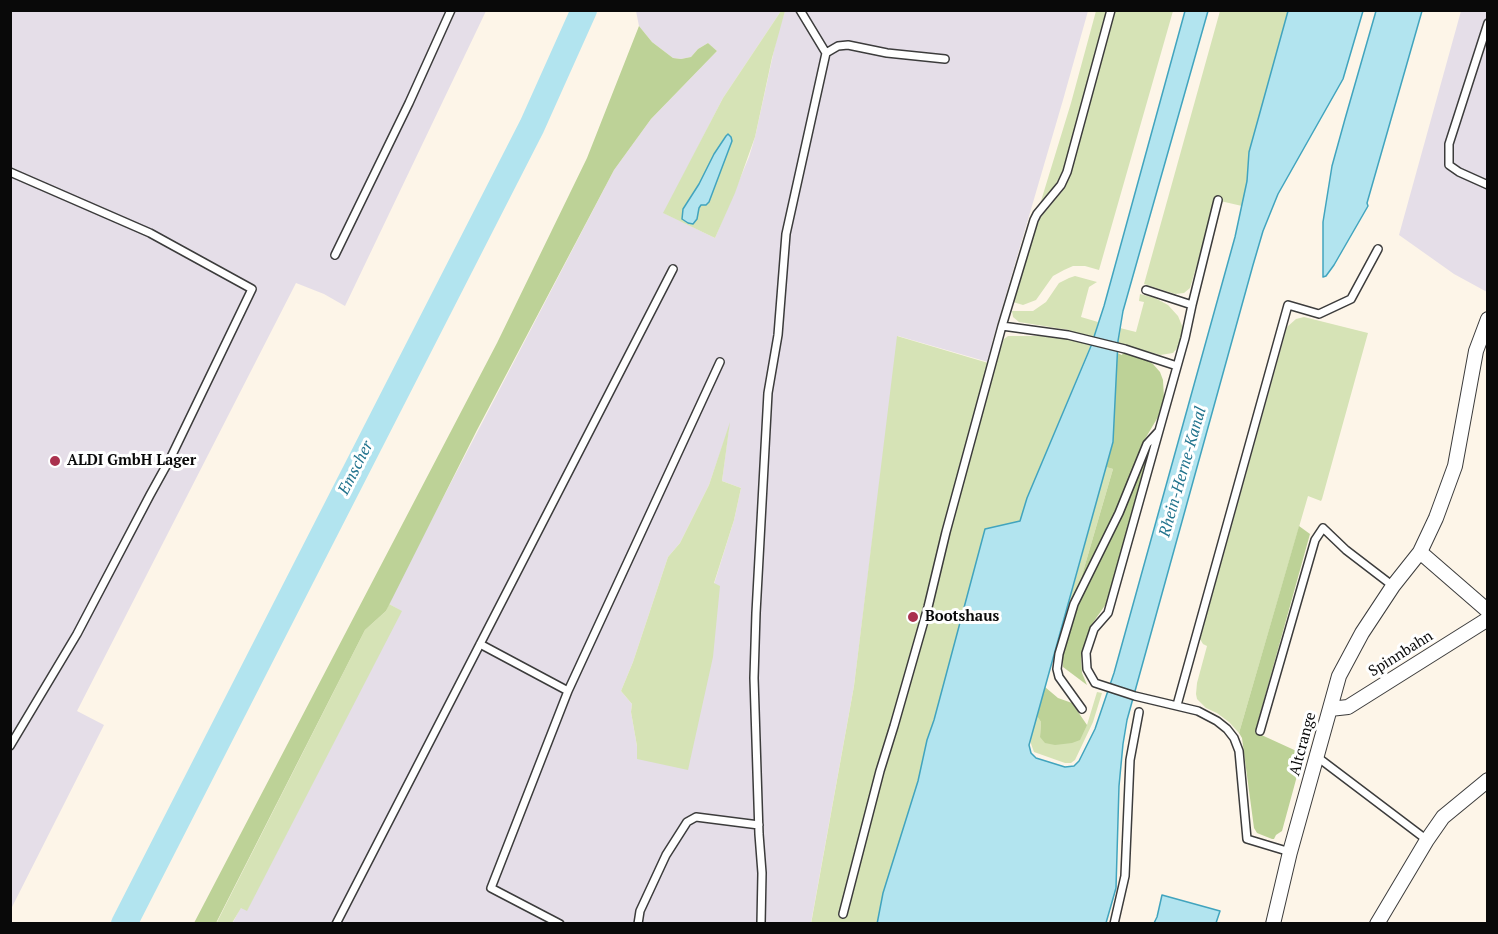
<!DOCTYPE html>
<html>
<head>
<meta charset="utf-8">
<style>
	body { margin:0 }
	#map { position:relative; width:1498px; height:934px; overflow:hidden; background:#fdf5e8; font-family:"PT Serif",serif }
	canvas { display:block }
	.frame { position:absolute; inset:0; border:12px solid #090909; pointer-events:none }
</style>
</head>
<body>
<div id="map">
<canvas width="1498" height="934"></canvas>
<div class="frame"></div>
</div>
<script>
const ctx = document.querySelector('canvas').getContext('2d');
ctx.lineJoin = 'round';
function fill(path, color) { ctx.fillStyle = color; ctx.fill(path, 'evenodd'); }
const toPath = rows => new Path2D(rows.map(r => 'M' + r).join(''));
function stroke(path, color, width, dash) { ctx.strokeStyle = color; ctx.lineWidth = width; ctx.lineCap = dash ? 'butt' : 'round'; ctx.setLineDash(dash || []); ctx.stroke(path); }
function drawText(font, color, halo, rows, align = 'center') {
  ctx.font = font + ' "PT Serif",serif'; ctx.lineWidth = 6; ctx.setLineDash([]); ctx.textBaseline = 'middle'; ctx.strokeStyle = halo; ctx.fillStyle = color; for (const [text, x, y, turn = 0] of rows) {
    ctx.save(); ctx.translate(x, y); ctx.rotate((+turn || 0) * Math.PI / 180); ctx.textAlign = isNaN(turn) ? turn : align; if (halo) ctx.strokeText(text, 0, 0); ctx.fillText(text, 0, 0); ctx.restore();
  }
}
const industrial = toPath([
	[11,11,486,11,345,306,324,294,296,283,77,711,104,725,11,909],
	[636,11,781,11,723,98,664,213,715,238,749,157,755,137,778,32,785,11,1088,11,1063,100,993,339,988,362,898,336,854,686,811,923,232,924,241,907,247,910,401,611,389,604,398,584,614,170,651,119,717,51,708,43,698,49,691,57,681,59,673,58,652,42,639,26],
	[729,427,722,481,741,488,734,520,714,584,637,759,637,746,631,712,632,704,621,691,633,662,668,557,680,543,709,485],
	[1461,11,1487,11,1487,292,1454,274,1399,235]
]);
const green = toPath([
	[781,11,785,11,772,58,755,137,735,193,715,238,663,213,723,98],
	[732,141,709,202,706,205,701,205,699,208,683,209,699,184,714,154],
	[1096,11,1107,11,1062,174,1053,188,1041,201,1071,103],
	[1115,11,1173,11,1099,270,1085,266,1073,266,1064,270,1053,276,1036,300,1023,305,1013,302,1029,247,1040,218,1065,188,1074,162],
	[1220,11,1288,11,1249,152,1247,181,1242,206,1216,200,1190,288,1184,293,1175,294,1144,284],
	[1075,276,1097,282,1089,287,1081,317,1098,322,1094,337,1027,498,1020,521,982,544,934,720,927,740,918,781,883,893,877,923,811,924,854,686,897,336,995,365,1004,339,1008,336,1039,336,1067,339,1069,330,1019,322,1013,317,1012,311,1033,311,1046,302,1059,283,1069,278],
	[1140,294,1155,298,1168,305,1178,316,1183,328,1182,337,1179,346,1173,353,1160,355,1118,343,1120,328,1136,332,1144,302,1139,301],
	[1304,317,1368,333,1322,499,1321,501,1308,496,1239,733,1229,722,1217,713,1206,708,1197,699,1196,694,1197,683,1207,646,1203,644,1200,639,1287,327,1296,319],
	[730,422,722,481,741,488,734,520,714,583,720,586,713,657,688,770,637,759,637,746,631,712,632,704,621,691,633,662,668,557,680,543,709,485],
	[1106,467,1113,469,1078,589,1066,614],
	[389,604,402,611,247,911,241,908,232,923,216,924,365,630,386,611],
	[1097,692,1102,693,1093,722,1075,760,1071,763,1065,763,1034,752,1030,741,1037,716,1041,722,1040,737,1087,725]
]);
const forest = toPath([
	[639,26,652,42,673,58,681,59,691,57,698,49,708,43,717,51,651,119,614,170,477,430,386,611,365,630,216,923,194,923,497,343,587,158],
	[1117,353,1122,355,1123,353,1147,360,1153,364,1160,372,1163,380,1164,398,1158,417,1145,439,1117,510,1078,589,1113,469,1106,467,1113,442],
	[1151,443,1106,604,1092,624,1081,658,1082,673,1087,685,1063,667,1063,654,1075,606],
	[1299,526,1310,534,1255,732,1303,754,1282,831,1276,835,1274,839,1272,839,1257,833,1254,828,1242,738,1239,733],
	[1045,687,1058,698,1072,703,1087,725,1080,740,1072,743,1055,745,1045,743,1040,737,1041,722,1037,716]
]);
const water = toPath([
	[1185,11,1208,11,1123,311,1118,341,1113,442,1029,745,1031,753,1036,758,1065,767,1074,766,1079,761,1095,729,1114,673,1235,237,1247,181,1249,152,1288,11,1363,11,1343,79,1278,194,1263,231,1253,265,1127,720,1123,744,1119,786,1116,888,1106,923,877,924,883,893,918,781,927,740,934,720,985,529,1020,521,1027,498,1091,346,1104,306,1185,11],
	[1376,11,1422,11,1367,203,1368,206,1334,265,1326,276,1323,277,1323,222,1332,166,1345,119,1376,11],
	[728,134,731,137,732,141,709,202,706,205,701,205,699,208,697,219,693,224,688,223,682,219,683,209,699,184,714,154,726,136,728,134],
	[1162,895,1220,911,1216,923,1154,923,1157,917,1162,895]
]);
const river = toPath([
	[124,924,532,126,584,10]
]);
const lane = toPath([
	[1488,23,1449,144,1449,165,1459,172,1488,185],
	[826,53,838,46,848,45,887,53,945,59],
	[10,172,150,233,252,289,171,457,150,495,77,634,10,746],
	[1218,200,1192,305,1185,338,1108,613,1094,629,1086,653,1087,669,1095,683,1135,696,1198,711,1217,721,1227,729,1234,738,1239,751,1247,839,1290,852],
	[335,255,409,103,451,10],
	[1146,290,1192,305],
	[1002,326,1068,335,1125,349,1177,366],
	[480,644,568,691],
	[1177,705,1288,305,1319,314,1351,299,1378,249],
	[1082,709,1059,677,1057,669,1059,654,1074,604,1119,513,1147,444,1158,432],
	[1260,731,1315,540,1323,528,1346,550,1393,586],
	[1316,756,1427,840],
	[843,914,880,771,894,726,928,607,946,532,1002,326,1034,220,1037,214,1061,185,1067,172,1111,10],
	[336,924,673,269],
	[560,924,491,888,568,691,720,362],
	[638,924,640,911,666,855,687,822,696,817,759,825],
	[761,924,762,873,759,834,754,678,756,613,768,393,778,335,786,234,826,53,800,10],
	[1114,924,1125,876,1130,760,1139,712]
]);
const street = toPath([
	[1420,552,1488,611],
	[1330,709,1348,707,1488,619],
	[1273,924,1290,852,1339,676,1362,633,1393,586,1420,552,1436,518,1455,466,1476,351,1488,319],
	[1377,924,1427,840,1443,817,1488,780]
]);
const markers = [
	[55,461,6,"#aa314e"],
	[913,617,6,"#aa314e"]
];
const poiNames = [
	["ALDI GmbH Lager",67,461],
	["Bootshaus",925,617]
];
const streetNames = [
	["Spinnbahn",1401,654,-32],
	["Altcrange",1303,744,-75]
];
const waterNames = [
	["Emscher",356,468,-63],
	["Rhein-Herne-Kanal",1183,472,-74]
];
fill(industrial, '#e5dee8');
fill(green, '#d6e3b6');
fill(forest, '#bdd297');
fill(water, '#b2e4ef');
stroke(water, '#41a4be', 1.5);
stroke(river, '#b2e4ef', 26);
stroke(lane, '#3c3c3c', 10);
stroke(street, '#3c3c3c', 16);
stroke(lane, '#fff', 7);
stroke(street, '#fff', 14);
for (const [x, y, r, color] of markers) { const dot = new Path2D(); dot.arc(x, y, r, 0, 2 * Math.PI); ctx.fillStyle = color; ctx.fill(dot); stroke(dot, '#fff', 2); }
drawText('bold 15px', '#090909', '#fff', poiNames, 'left');
drawText('15px', '#090909', '#fff', streetNames);
drawText('italic 16px', '#21738d', '#fff', waterNames);
</script>
</body>
</html>
